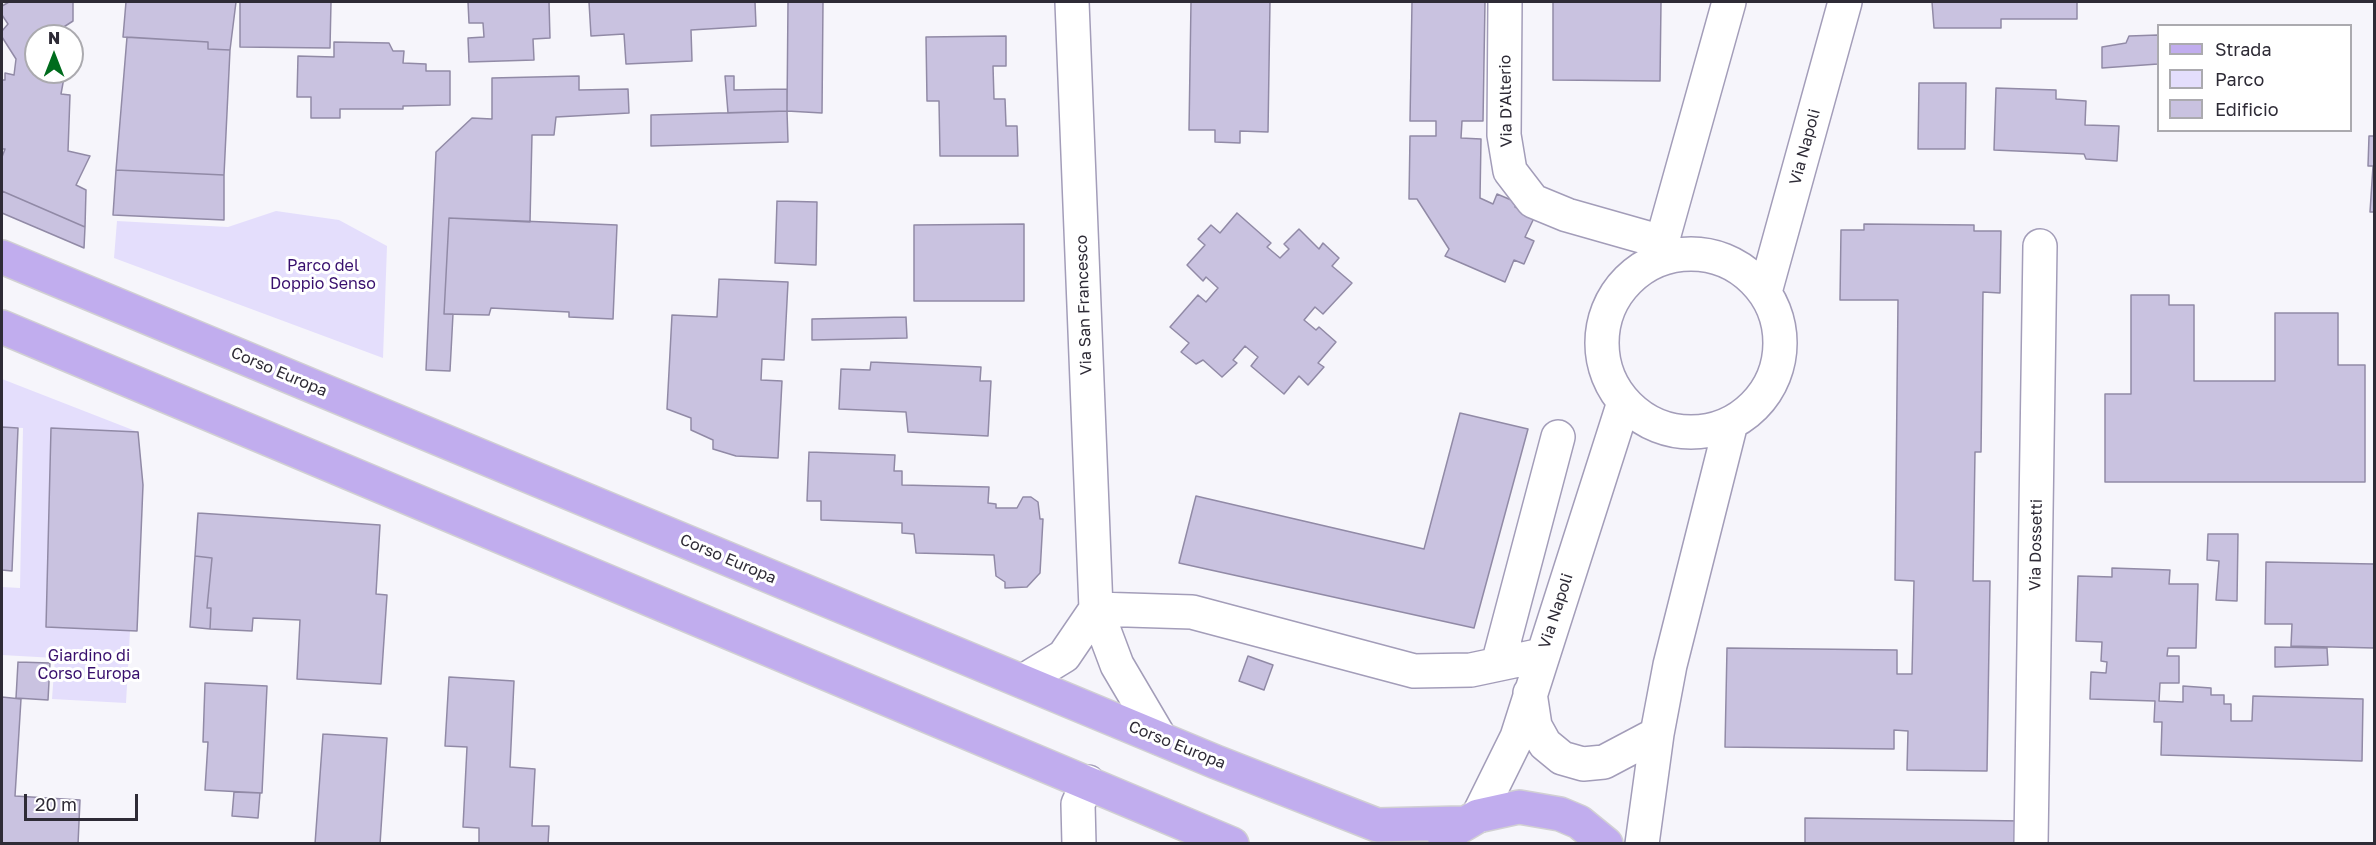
<!DOCTYPE html>
<html>
<head>
<meta charset="utf-8">
<style>
	body { margin:0 }
	#map { position:relative; width:2376px; height:845px; overflow:hidden; background:#f6f5fb; font-family:"Golos Text",sans-serif }
	canvas { display:block }
	.frame { position:absolute; inset:0; border:3px solid #2e2b36; pointer-events:none }
	.legend { position:absolute; left:2157px; top:24px; width:195px; height:108px; box-sizing:border-box; background:#fff; border:2px solid #abaaaf; margin:0; padding:8px 10px; list-style:none; font-size:18px; color:#2e2b36 }
	.legend li { display:flex; align-items:center; gap:12px; height:30px }
	.legend b { width:30px; border:2px solid #abaaaf }
	.north { position:absolute; left:24px; top:24px; width:60px; height:60px; box-sizing:border-box; background:#fff; border:2px solid #abaaaf; border-radius:50%; rotate:0deg; font-size:16px; font-weight:700; line-height:24px; text-align:center; color:#2e2b36 }
	.north::after { content:''; display:block; margin:auto; width:21px; height:27px; background:#006c1d; clip-path:polygon(50% 0,100% 100%,50% 72%,0 100%) }
	.scale { position:absolute; left:24px; top:794px; width:114px; height:27px; box-sizing:border-box; border:3px solid #2e2b36; border-top:0; padding-left:8px; font-size:18px; line-height:21px; white-space:nowrap; color:#2e2b36; -webkit-text-stroke:4px #fff; paint-order:stroke }
</style>
</head>
<body>
<div id="map">
<canvas width="2376" height="845"></canvas>
<div class="frame"></div>
<ul class="legend">
<li><b style="height:8px;background:#c1adee"></b>Strada</li>
<li><b style="height:16px;background:#e4defc"></b>Parco</li>
<li><b style="height:16px;background:#c9c2e0"></b>Edificio</li>
</ul>
<div class="north">N</div>
<div class="scale">20 m</div>
</div>
<script>
const ctx = document.querySelector('canvas').getContext('2d');
ctx.lineJoin = 'round';
function fill(path, color) { ctx.fillStyle = color; ctx.fill(path, 'evenodd'); }
const toPath = rows => new Path2D(rows.map(r => 'M' + r).join(''));
function stroke(path, color, width, dash) { ctx.strokeStyle = color; ctx.lineWidth = width; ctx.lineCap = dash ? 'butt' : 'round'; ctx.setLineDash(dash || []); ctx.stroke(path); }
function drawText(font, color, halo, rows, align = 'center') {
  ctx.font = font + ' "Golos Text",sans-serif'; ctx.lineWidth = 6; ctx.setLineDash([]); ctx.textBaseline = 'middle'; ctx.strokeStyle = halo; ctx.fillStyle = color; for (const [text, x, y, turn = 0] of rows) {
    ctx.save(); ctx.translate(x, y); ctx.rotate((+turn || 0) * Math.PI / 180); ctx.textAlign = isNaN(turn) ? turn : align; if (halo) ctx.strokeText(text, 0, 0); ctx.fillText(text, 0, 0); ctx.restore();
  }
}
const green = toPath([
	[276,211,339,220,387,246,383,358,114,258,117,221,228,227],
	[2,379,138,432,51,429,46,627,130,631,126,703,52,699,55,658,2,655,2,587,20,588,23,428,2,427]
]);
const building = toPath([
	[9,2,73,2,73,21,56,32,58,36,36,36,36,72,65,72,61,94,70,95,68,151,90,156,76,185,86,190,85,227,2,191,2,157,5,149,2,149,2,80,5,80,5,73,14,75,16,59,2,37,2,31,8,24,2,15,2,6,9,2],
	[126,2,236,2,230,50,208,49,208,42,123,37,126,2],
	[240,2,331,2,330,48,240,47,240,2],
	[468,2,549,2,550,38,533,39,534,60,469,62,468,38,484,37,483,23,469,23,468,2],
	[589,2,755,2,756,26,691,30,692,61,626,64,624,34,591,36,589,2],
	[788,2,823,2,822,113,787,111,788,2],
	[1191,2,1270,2,1268,132,1240,131,1240,143,1215,142,1215,130,1189,130,1191,2],
	[1412,2,1485,2,1483,121,1462,121,1461,138,1481,139,1480,198,1493,204,1497,194,1516,202,1515,207,1535,216,1525,237,1534,241,1524,264,1514,260,1505,282,1445,256,1449,249,1417,199,1409,199,1410,136,1436,136,1436,121,1410,121,1412,2],
	[1553,2,1661,2,1660,81,1553,80,1553,2],
	[1932,2,2077,2,2077,19,2001,19,2001,28,1934,28,1932,2],
	[2158,35,2158,64,2102,68,2102,47,2126,43,2129,36,2158,35],
	[1006,36,1006,66,993,66,994,99,1005,99,1006,126,1017,126,1018,156,940,156,939,101,927,101,926,37,1006,36],
	[127,37,208,42,208,49,230,50,224,175,116,170,127,37],
	[334,42,389,43,393,51,404,51,403,63,426,64,426,71,450,71,450,105,403,106,403,109,340,109,340,118,311,118,311,97,297,97,298,56,334,57,334,42],
	[579,76,579,90,628,89,629,113,556,117,554,135,532,135,530,222,449,218,444,314,453,314,450,371,426,370,436,152,472,118,492,119,492,78,579,76],
	[725,76,734,76,734,90,787,89,787,111,728,113,725,76],
	[1919,83,1966,83,1965,149,1918,149,1919,83],
	[1996,88,2056,90,2056,99,2086,101,2085,125,2119,126,2117,161,2086,159,2084,154,1994,150,1996,88],
	[787,111,788,142,651,146,651,115,787,111],
	[2369,136,2374,136,2374,212,2370,212,2373,166,2368,166,2369,136],
	[116,170,224,175,224,220,113,215,116,170],
	[2,191,85,227,84,248,2,213,2,191],
	[777,201,817,202,816,265,775,263,777,201],
	[1237,213,1271,243,1267,247,1280,258,1289,249,1284,244,1299,229,1319,249,1323,243,1339,258,1332,266,1352,283,1323,314,1315,307,1304,320,1316,330,1319,327,1336,342,1318,363,1324,367,1308,385,1299,376,1284,394,1251,366,1258,357,1245,346,1233,360,1237,363,1222,377,1203,360,1196,364,1181,352,1189,343,1170,327,1198,295,1206,302,1218,288,1206,277,1203,281,1187,265,1205,245,1198,239,1211,225,1220,233,1237,213],
	[449,218,617,225,613,319,569,317,569,312,491,308,489,315,444,314,449,218],
	[1024,224,1024,301,914,301,914,225,1024,224],
	[1864,224,1974,225,1974,231,2001,231,2000,293,1983,292,1981,452,1975,452,1973,581,1990,581,1987,771,1907,770,1908,731,1894,730,1894,749,1725,747,1727,648,1897,650,1897,674,1912,674,1914,581,1895,580,1898,300,1840,300,1841,230,1864,230,1864,224],
	[719,279,788,282,784,360,762,359,761,380,782,381,778,458,736,456,713,449,713,440,691,430,691,418,667,409,672,315,717,317,719,279],
	[2131,295,2169,295,2169,305,2194,305,2194,381,2275,381,2275,313,2338,313,2338,365,2365,365,2365,482,2105,482,2105,394,2131,394,2131,295],
	[906,317,907,338,812,340,812,319,906,317],
	[871,362,981,367,980,381,991,381,988,436,908,432,906,412,839,409,841,369,870,370,871,362],
	[1460,413,1528,429,1474,628,1179,563,1196,496,1424,549,1460,413],
	[2,427,18,428,12,571,2,570,2,427],
	[51,428,138,432,143,485,137,631,46,627,51,428],
	[809,452,895,455,894,471,902,471,902,485,989,487,988,503,996,504,996,508,1017,508,1023,497,1031,497,1038,502,1040,519,1043,519,1040,573,1027,587,1005,588,1005,582,996,576,994,555,916,553,914,534,902,533,902,523,821,520,821,501,807,501,809,452],
	[198,513,380,525,376,594,387,595,381,684,297,679,300,620,253,618,252,631,210,629,211,608,207,608,212,558,195,556,198,513],
	[2208,534,2238,534,2237,601,2216,600,2219,561,2207,560,2208,534],
	[195,556,212,558,207,608,211,608,210,629,190,627,195,556],
	[2266,562,2374,564,2374,648,2291,646,2292,624,2265,624,2266,562],
	[2112,568,2170,570,2169,584,2198,584,2196,648,2168,648,2167,656,2179,656,2179,683,2160,683,2159,701,2183,702,2183,686,2211,688,2211,695,2224,695,2224,704,2231,704,2231,721,2252,721,2253,696,2363,699,2362,761,2161,755,2162,722,2154,722,2155,701,2090,699,2091,672,2106,673,2107,662,2101,661,2102,642,2076,641,2078,576,2112,577,2112,568],
	[2275,647,2327,648,2328,665,2275,667,2275,647],
	[1248,656,1273,665,1264,690,1239,681,1248,656],
	[18,662,50,663,48,700,16,698,18,662],
	[449,677,514,681,510,767,535,769,532,826,549,826,548,844,479,844,479,828,463,827,467,747,445,746,449,677],
	[205,683,267,686,262,793,205,790,208,742,203,742,205,683],
	[2,697,21,699,15,796,80,800,78,844,2,844,2,697],
	[323,734,387,738,380,844,315,844,323,734],
	[234,792,260,793,258,818,232,816,234,792],
	[1805,818,2023,821,2023,844,1805,844,1805,818]
]);
const minor = toPath([
	[1072,2,1096,609,1117,665,1160,738],
	[1505,2,1504,135,1510,171,1533,201,1567,215,1662,242],
	'1602 343a89 89 0 1 1 178 0a89 89 0 1 1-178 0Z',
	[1663,258,1662,242,1729,2],
	[1765,292,1845,2],
	[1096,609,1192,612,1414,671,1471,670,1542,655],
	[1498,664,1558,437],
	[1023,681,1064,656,1096,609],
	[1530,693,1535,726,1545,744,1562,758,1583,764,1604,762,1657,734],
	[1478,816,1517,737,1624,402],
	[1079,844,1078,804,1088,782],
	[1642,844,1657,734,1670,665,1731,423],
	[2031,844,2040,246]
]);
const major = toPath([
	[2,257,1216,762,1377,825,1462,823],
	[2,327,1232,844],
	[1444,836,1478,816,1519,807,1560,814,1579,822,1606,844]
]);
const streetNames = [
	["Via D'Alterio",1506,101,-91],
	["Via Napoli",1805,147,-75],
	["Via San Francesco",1084,305,-92],
	["Corso Europa",279,372,23],
	["Via Dossetti",2036,545,-89],
	["Corso Europa",728,559,23],
	["Via Napoli",1556,611,-72],
	["Corso Europa",1177,745,22]
];
const parkNames = [
	["Parco del",323,266],
	["Doppio Senso",323,284],
	["Giardino di",89,656],
	["Corso Europa",89,674]
];
fill(green, '#e4defc');
fill(building, '#c9c2e0');
stroke(building, '#918aa6', 1.5);
stroke(minor, '#a39db9', 36);
stroke(major, '#d1d0d3', 36);
stroke(minor, '#fff', 33);
stroke(major, '#c1adee', 33);
drawText('16px', '#2e2b36', '#fff', streetNames);
drawText('16px', '#380f6d', '#fff', parkNames);
</script>
</body>
</html>
